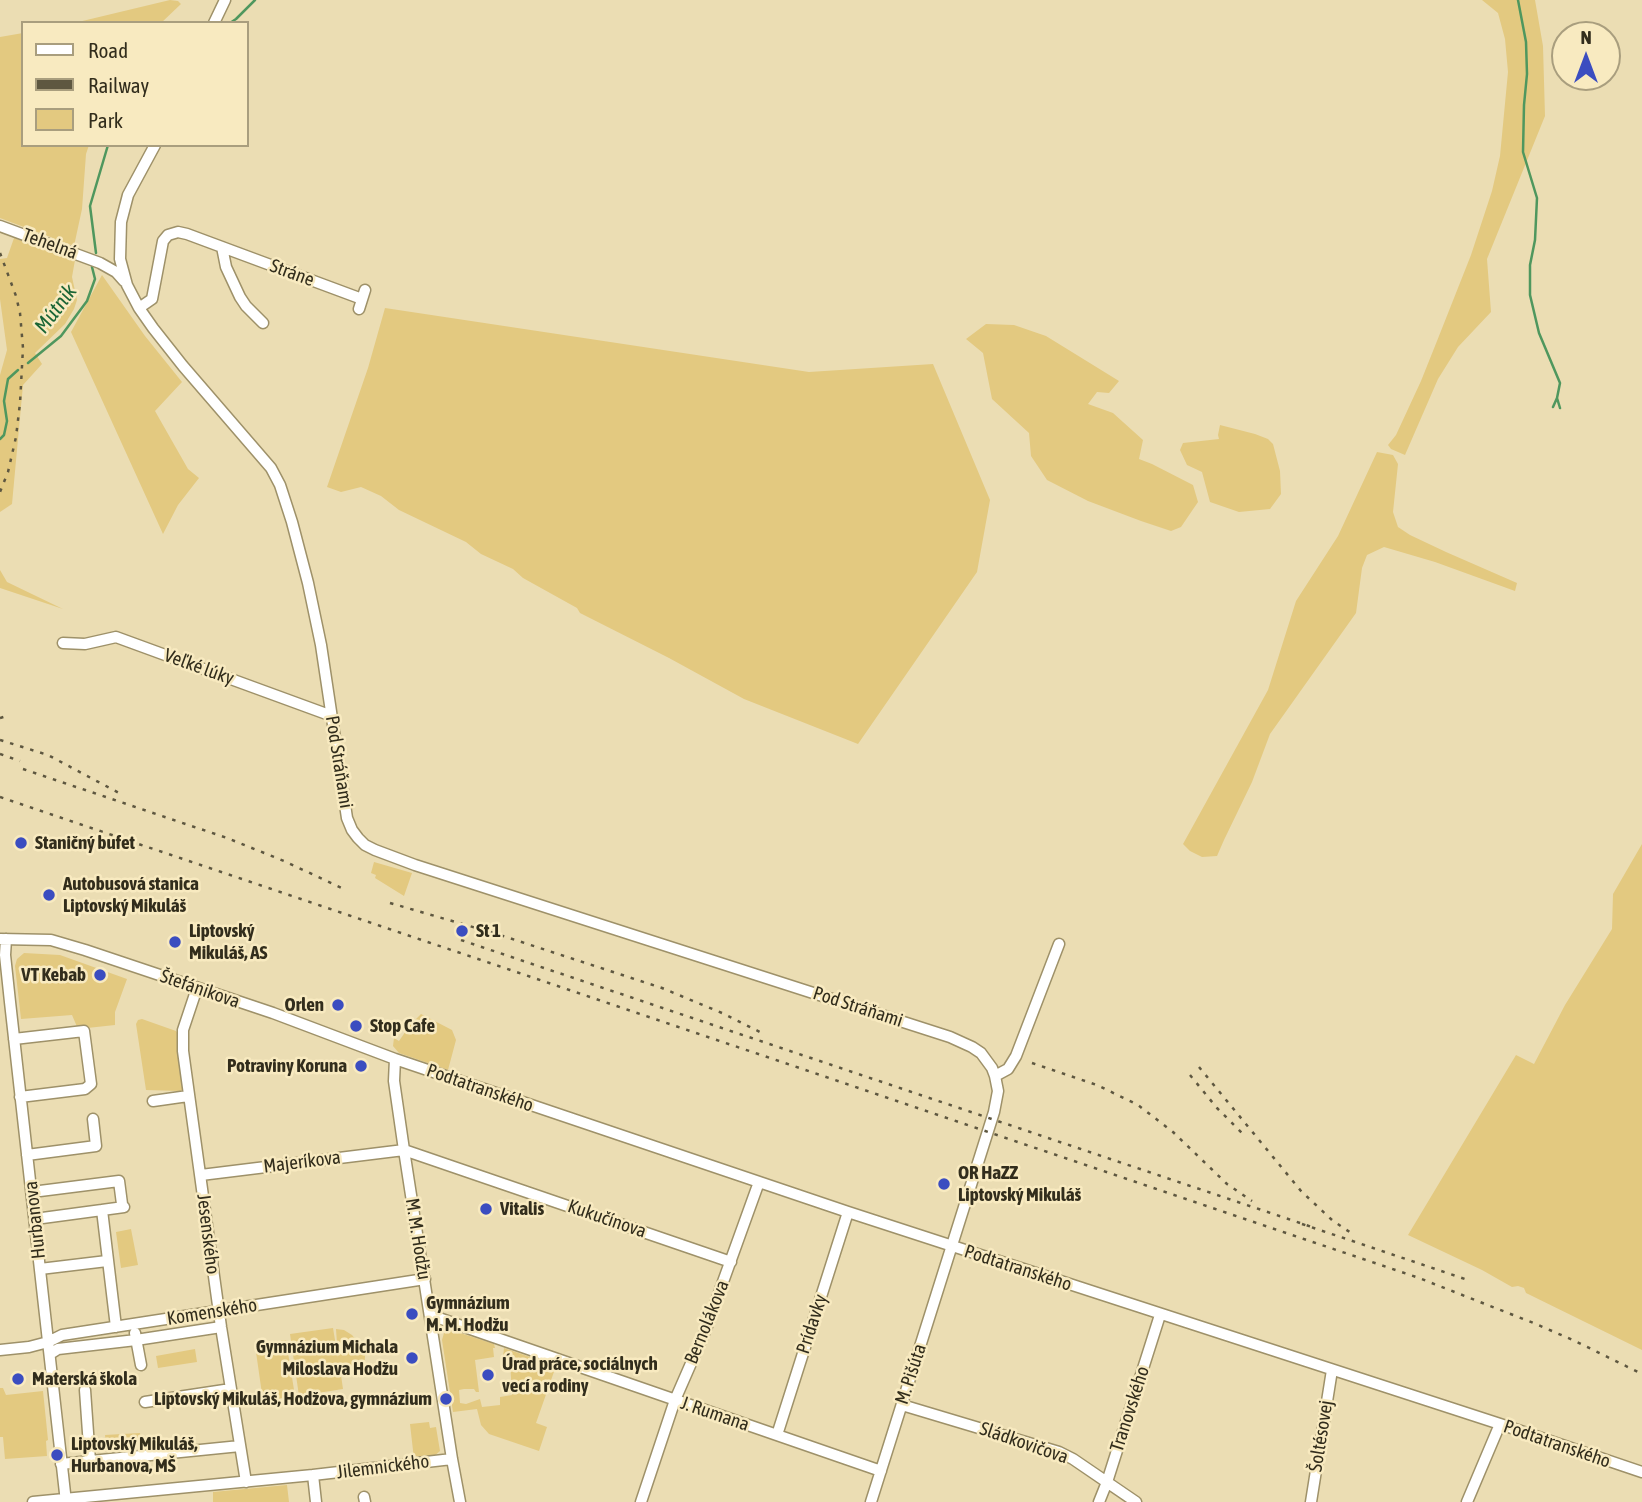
<!DOCTYPE html>
<html>
<head>
<meta charset="utf-8">
<style>
	body { margin:0 }
	#map { position:relative; width:1642px; height:1502px; overflow:hidden; background:#ebddb3; font-family:"Asap Condensed",sans-serif }
	canvas { display:block }
	.legend { position:absolute; left:21px; top:21px; width:228px; height:126px; box-sizing:border-box; background:#f8eac0; border:2px solid #a99e7e; margin:0; padding:9px 12px; list-style:none; font-size:21px; color:#322d1c }
	.legend li { display:flex; align-items:center; gap:14px; height:35px }
	.legend b { width:35px; border:2px solid #a99e7e }
	.north { position:absolute; left:1551px; top:21px; width:70px; height:70px; box-sizing:border-box; background:#f8eac0; border:2px solid #a99e7e; border-radius:50%; rotate:0deg; font-size:19px; font-weight:700; line-height:28px; text-align:center; color:#322d1c }
	.north::after { content:''; display:block; margin:auto; width:24px; height:32px; background:#3b4dc0; clip-path:polygon(50% 0,100% 100%,50% 72%,0 100%) }
</style>
</head>
<body>
<div id="map">
<canvas width="1642" height="1502"></canvas>
<ul class="legend">
<li><b style="height:9px;background:#fff"></b>Road</li>
<li><b style="height:9px;background:#5e5740"></b>Railway</li>
<li><b style="height:19px;background:#e3c980"></b>Park</li>
</ul>
<div class="north">N</div>
</div>
<script>
const ctx = document.querySelector('canvas').getContext('2d');
ctx.lineJoin = 'round';
function fill(path, color) { ctx.fillStyle = color; ctx.fill(path, 'evenodd'); }
const toPath = rows => new Path2D(rows.map(r => 'M' + r).join(''));
function stroke(path, color, width, dash) { ctx.strokeStyle = color; ctx.lineWidth = width; ctx.lineCap = dash ? 'butt' : 'round'; ctx.setLineDash(dash || []); ctx.stroke(path); }
function drawText(font, color, halo, rows, align = 'center') {
  ctx.font = font + ' "Asap Condensed",sans-serif'; ctx.lineWidth = 5; ctx.setLineDash([]); ctx.textBaseline = 'middle'; ctx.strokeStyle = halo; ctx.fillStyle = color; for (const [text, x, y, turn = 0] of rows) {
    ctx.save(); ctx.translate(x, y); ctx.rotate((+turn || 0) * Math.PI / 180); ctx.textAlign = isNaN(turn) ? turn : align; if (halo) ctx.strokeText(text, 0, 0); ctx.fillText(text, 0, 0); ctx.restore();
  }
}
const green = toPath([
	[170,0,178,1,181,4,161,23,74,23],
	[1482,0,1535,0,1543,46,1545,116,1487,259,1491,312,1458,347,1438,379,1405,455,1391,449,1388,445,1396,435,1421,381,1437,341,1471,255,1492,191,1500,156,1508,72,1505,39,1498,13],
	[23,33,23,145,89,145,86,154,82,209,74,246,0,218,0,37],
	[14,238,75,260,72,277,77,300,74,309,65,324,35,353,42,364,23,385,12,504,0,512,0,375,7,350,0,299,0,259,7,258],
	[102,275,145,336,182,382,155,411,188,469,199,478,178,505,163,534,71,332],
	[385,308,809,372,933,364,990,500,977,572,858,744,744,699,669,658,580,613,577,608,523,578,513,569,481,554,466,542,399,510,381,496,361,487,341,492,327,487,368,368],
	[986,324,1014,325,1046,336,1119,381,1109,393,1097,392,1088,404,1113,413,1143,440,1139,459,1152,464,1193,485,1198,502,1181,527,1171,531,1141,521,1088,501,1047,480,1031,456,1029,433,992,399,983,353,966,339],
	[1220,425,1255,434,1268,439,1273,444,1280,471,1281,494,1270,509,1239,512,1210,502,1202,472,1187,465,1180,450,1183,443,1219,439,1218,435],
	[1377,452,1393,455,1398,464,1393,512,1398,527,1410,535,1446,552,1517,583,1515,591,1435,562,1384,547,1367,555,1362,568,1356,613,1270,734,1252,782,1224,840,1217,856,1202,857,1190,851,1183,844,1268,690,1296,601,1338,536],
	[0,570,7,582,63,609,0,588],
	[1642,844,1642,1350,1526,1293,1524,1288,1518,1286,1512,1287,1482,1270,1408,1235,1516,1055,1534,1064,1565,1005,1612,929,1613,894],
	[374,862,412,873,404,896,375,878,376,875,371,873],
	[24,953,60,955,127,979,115,1012,115,1025,78,1029,72,1015,21,1019,15,966,17,959],
	[421,1014,452,1030,456,1040,448,1070,399,1053,393,1046,394,1038,399,1041,410,1025],
	[142,1019,176,1031,179,1035,184,1089,180,1091,146,1090,136,1024,138,1020],
	[131,1229,138,1265,121,1268,116,1232],
	[333,1328,338,1358,336,1329,344,1330,352,1335,361,1346,365,1356,364,1375,341,1375,343,1389,299,1396,290,1334],
	[451,1330,494,1344,495,1348,493,1348,494,1357,475,1360,479,1392,476,1392,474,1389,464,1389,459,1390,460,1403,466,1404,480,1399,482,1407,500,1405,500,1397,512,1395,510,1360,503,1357,504,1348,556,1366,536,1423,547,1427,539,1451,489,1434,481,1425,477,1409,453,1412,442,1340,444,1333],
	[286,1340,295,1396,263,1401,255,1345],
	[195,1349,197,1362,158,1368,156,1356],
	[0,1388,3,1388,6,1395,43,1391,48,1440,46,1441,47,1456,5,1459,3,1437,0,1437],
	[429,1422,430,1428,436,1427,440,1451,433,1457,414,1459,410,1424],
	[140,1433,141,1443,106,1446,105,1435],
	[287,1485,289,1502,213,1502,213,1492]
]);
const stream = toPath([
	[1518,0,1526,42,1527,74,1524,105,1523,152,1537,198,1535,240,1530,265,1530,295,1539,333,1560,383,1557,398,1553,407],
	[230,23,236,19,255,0],
	[96,253,90,206,108,145],
	[28,363,61,336,87,301,95,279,92,267],
	[1557,398,1560,408],
	[0,439,4,435,7,421,4,401,8,379,18,370]
]);
const minor = toPath([
	[214,23,225,0],
	[155,145,128,195,121,222,120,259,127,285,139,308,153,328,183,366,271,468,280,485,292,522,308,583,321,645,347,818,352,830,358,838,365,845,375,850,415,865,950,1037,972,1047,981,1053,992,1068,995,1076,998,1091,994,1112,871,1502],
	[0,226,100,263,116,272,124,281],
	[222,247,226,267,240,297,246,306,263,323],
	[139,308,152,299,163,241,168,235,178,232,187,234,362,299],
	[359,309,365,290],
	[63,643,85,644,116,637,332,716],
	[0,939,51,940,85,950,273,1013,395,1059,848,1212,1500,1424,1642,1472],
	[6,939,5,955,10,1002,66,1502],
	[197,988,183,1030,183,1051,221,1327,246,1482],
	[14,1039,84,1031,91,1084,85,1089,20,1097],
	[395,1059,394,1081,404,1150,452,1459,460,1502],
	[995,1076,1008,1069,1016,1056,1059,944],
	[153,1101,188,1096],
	[27,1155,96,1146,93,1119],
	[201,1175,404,1150,731,1262],
	[32,1192,119,1181,122,1204],
	[35,1219,102,1210],
	[40,1269,107,1261],
	[430,1315,881,1471],
	[116,1327,102,1210,124,1207],
	[135,1333,141,1365],
	[0,1350,29,1347,48,1342,62,1335,425,1279],
	[50,1354,58,1349,136,1340,221,1327],
	[85,1390,90,1461],
	[145,1402,231,1389],
	[902,1405,1059,1452,1073,1459,1136,1502],
	[777,1435,848,1212],
	[61,1464,240,1446],
	[313,1475,316,1502],
	[364,1497,365,1502],
	[33,1502,313,1475,452,1459],
	[641,1502,675,1400,706,1329,759,1182],
	[1099,1502,1107,1482,1160,1315],
	[1311,1502,1332,1370],
	[1467,1502,1500,1424]
]);
const rail = toPath([
	[0,253,16,296,20,313,23,348,20,403,16,437,8,472,0,492],
	[0,718,10,715],
	[0,740,48,755,119,793],
	[0,754,20,761],
	[23,769,227,838,284,861,346,890],
	[0,797,1419,1278,1536,1324,1575,1341,1642,1374],
	[390,903,497,934,662,988,722,1013,760,1032],
	[461,940,1312,1227],
	[1032,1063,1097,1085,1138,1105,1173,1132,1227,1184,1252,1201],
	[1199,1067,1301,1191,1332,1220,1354,1235],
	[1190,1075,1217,1108,1243,1134],
	[1302,1224,1465,1279]
]);
const markers = [
	[21,843,7,"#3b4dc0"],
	[49,895,7,"#3b4dc0"],
	[462,931,7,"#3b4dc0"],
	[175,942,7,"#3b4dc0"],
	[100,975,7,"#3b4dc0"],
	[338,1005,7,"#3b4dc0"],
	[356,1026,7,"#3b4dc0"],
	[361,1066,7,"#3b4dc0"],
	[944,1184,7,"#3b4dc0"],
	[486,1209,7,"#3b4dc0"],
	[412,1314,7,"#3b4dc0"],
	[412,1358,7,"#3b4dc0"],
	[488,1375,7,"#3b4dc0"],
	[18,1379,7,"#3b4dc0"],
	[446,1399,7,"#3b4dc0"],
	[57,1455,7,"#3b4dc0"]
];
const streetNames = [
	["Tehelná",50,244,20],
	["Stráne",292,273,20],
	["Veľké lúky",199,667,20],
	["Pod Stráňami",339,762,81],
	["Štefánikova",200,989,19],
	["Pod Stráňami",858,1007,18],
	["Podtatranského",480,1088,19],
	["Majeríkova",302,1162,-7],
	["Kukučínova",607,1219,19],
	["Hurbanova",35,1220,-96],
	["Jesenského",208,1234,83],
	["M. M. Hodžu",418,1239,81],
	["Podtatranského",1018,1268,18],
	["Komenského",212,1312,-9],
	["Bernolákova",707,1322,-68],
	["Prídavky",812,1324,-72],
	["M. Pišúta",911,1374,-72],
	["Tranovského",1130,1409,-72],
	["J. Rumana",715,1414,19],
	["Šoltésovej",1321,1436,-81],
	["Sládkovičova",1024,1443,19],
	["Podtatranského",1557,1444,19],
	["Jilemnického",383,1467,-7]
];
const poiNames = [
	["Staničný bufet",35,843],
	["Autobusová stanica",63,884],
	["Liptovský Mikuláš",63,906],
	["Liptovský",189,931],
	["Mikuláš, AS",189,953],
	["St 1",476,931],
	["VT Kebab",86,975,"right"],
	["Orlen",324,1005,"right"],
	["Stop Cafe",370,1026],
	["Potraviny Koruna",347,1066,"right"],
	["OR HaZZ",958,1173],
	["Liptovský Mikuláš",958,1195],
	["Vitalis",500,1209],
	["Gymnázium",426,1303],
	["M. M. Hodžu",426,1325],
	["Gymnázium Michala",398,1347,"right"],
	["Miloslava Hodžu",398,1369,"right"],
	["Úrad práce, sociálnych",502,1364],
	["vecí a rodiny",502,1386],
	["Materská škola",32,1379],
	["Liptovský Mikuláš, Hodžova, gymnázium",432,1399,"right"],
	["Liptovský Mikuláš,",71,1444],
	["Hurbanova, MŠ",71,1466]
];
const waterNames = [
	["Mútnik",56,309,-53]
];
fill(green, '#e3c980');
stroke(stream, '#4f975e', 2.5);
stroke(minor, '#9e9169', 13);
stroke(minor, '#fff', 10);
stroke(rail, '#5e5740', 2.5, [3.5, 7]);
for (const [x, y, r, color] of markers) { const dot = new Path2D(); dot.arc(x, y, r, 0, 2 * Math.PI); ctx.fillStyle = color; ctx.fill(dot); stroke(dot, '#f8eac0', 2.5); }
drawText('19px', '#322d1c', '#f8eac0', streetNames);
drawText('bold 19px', '#322d1c', '#f8eac0', poiNames, 'left');
drawText('italic 21px', '#1b6535', '#f8eac0', waterNames);
</script>
</body>
</html>
